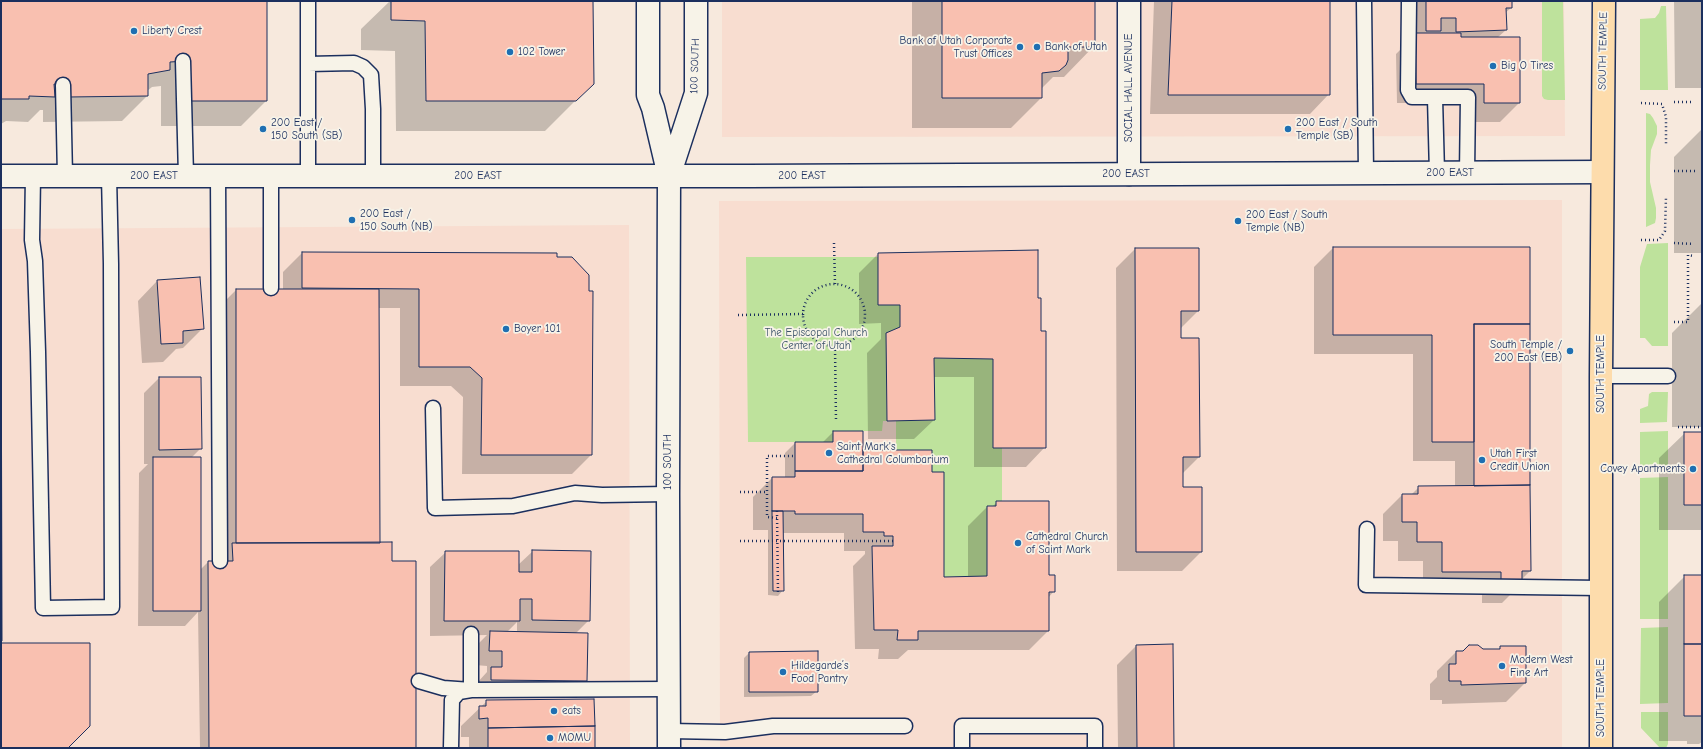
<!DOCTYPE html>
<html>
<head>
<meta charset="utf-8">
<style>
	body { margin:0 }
	#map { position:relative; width:1703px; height:749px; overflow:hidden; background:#f7e9dd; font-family:"Comic Neue",sans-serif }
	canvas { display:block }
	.frame { position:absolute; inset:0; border:2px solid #1b2f5e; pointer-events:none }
</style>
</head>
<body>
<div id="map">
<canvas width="1703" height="749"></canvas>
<div class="frame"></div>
</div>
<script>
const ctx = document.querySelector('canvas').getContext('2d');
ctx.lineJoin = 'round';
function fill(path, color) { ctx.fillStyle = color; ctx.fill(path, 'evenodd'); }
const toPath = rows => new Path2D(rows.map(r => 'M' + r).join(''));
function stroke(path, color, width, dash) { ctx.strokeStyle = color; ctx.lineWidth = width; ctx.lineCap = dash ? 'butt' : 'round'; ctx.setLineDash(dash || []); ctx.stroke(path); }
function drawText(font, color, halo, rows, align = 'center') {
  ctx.font = font + ' "Comic Neue",sans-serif'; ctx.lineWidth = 3.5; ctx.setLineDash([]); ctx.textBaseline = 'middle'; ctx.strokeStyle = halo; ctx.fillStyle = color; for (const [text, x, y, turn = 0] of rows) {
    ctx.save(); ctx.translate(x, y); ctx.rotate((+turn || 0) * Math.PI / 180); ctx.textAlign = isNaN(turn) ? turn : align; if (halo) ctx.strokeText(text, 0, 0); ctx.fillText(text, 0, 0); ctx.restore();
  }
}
const built = toPath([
	[722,1,1564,1,1565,136,722,137],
	[1562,200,1562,748,720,748,719,201],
	[629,225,630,748,1,748,1,229]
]);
const green = toPath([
	[1542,1,1563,1,1565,100,1548,100,1544,99,1542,96],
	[1661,6,1666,6,1668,90,1640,90,1640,19,1655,18,1659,13],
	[1646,113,1650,114,1653,118,1657,126,1657,134,1651,150,1650,165,1650,182,1656,208,1656,218,1655,223,1646,227],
	[1668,243,1668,346,1652,346,1645,338,1640,338,1640,267,1647,244],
	[746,257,878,257,878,305,900,305,900,327,886,333,887,421,883,421,882,431,833,431,833,442,748,442],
	[934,358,993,359,993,448,1002,448,1002,501,996,506,987,506,987,576,944,577,944,472,932,472,931,450,896,450,896,421,934,420],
	[1652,392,1668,392,1667,422,1640,423,1640,409,1648,406,1649,394],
	[1668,431,1668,468,1640,469,1640,432],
	[1668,477,1668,619,1640,619,1640,478],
	[1668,627,1668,703,1640,704,1641,628],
	[1641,712,1668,712,1668,744,1666,748,1660,748,1641,728]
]);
const shadow = toPath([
	[1,1,266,1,266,101,241,126,161,126,161,86,152,87,147,91,147,96,122,121,43,122,43,110,40,110,28,122,6,121,1,124],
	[390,1,592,1,593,83,545,131,396,131,395,51,361,50,361,29],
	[912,1,1094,1,1094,46,1064,77,1053,77,1041,89,1041,98,1011,128,912,128],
	[1154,1,1329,1,1329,94,1310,114,1150,114],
	[1417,1,1511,1,1511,8,1505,13,1506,30,1497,38,1519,103,1500,122,1465,122,1465,103,1397,103,1396,54,1407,43,1407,11],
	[1674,1,1702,1,1702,88,1675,88],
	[1702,129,1702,253,1674,253,1674,157],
	[1333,248,1529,248,1530,571,1521,580,1521,584,1502,603,1482,603,1482,591,1423,591,1423,561,1398,561,1398,541,1383,541,1383,514,1402,495,1411,495,1419,487,1455,487,1455,461,1413,461,1413,354,1314,354,1314,267],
	[1135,249,1198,311,1180,329,1180,339,1199,457,1182,474,1182,488,1201,552,1182,571,1117,571,1116,268],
	[1037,251,1037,299,1045,447,1026,467,974,467,974,377,933,377,934,420,914,439,868,439,867,353,881,339,881,323,859,324,859,273,878,254],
	[302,253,556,254,591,455,572,474,462,474,463,397,451,386,400,386,400,308,378,308,379,544,391,562,415,748,200,748,198,612,185,626,138,626,139,473,148,464,144,464,144,393,159,378,200,378,201,448,191,458,200,570,208,562,222,562,226,551,226,300,236,290,283,290,283,272],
	[157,281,202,329,183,348,176,349,163,362,142,363,138,301],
	[1702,303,1702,427,1672,427,1672,333],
	[833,432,862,432,862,452,930,473,943,578,968,577,968,526,987,507,992,507,997,502,1048,576,1054,591,1048,598,1048,631,1029,650,908,650,898,659,878,659,879,649,855,649,853,566,865,554,865,551,844,551,844,533,782,533,783,590,778,596,768,595,768,530,753,530,753,497,772,478,785,478,785,453,795,443,823,442],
	[1685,433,1702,433,1702,530,1659,530,1659,458],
	[533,551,589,620,576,633,586,681,571,696,477,683,487,672,487,666,475,665,475,647,487,635,430,636,430,567,446,552,518,565],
	[517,622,517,632,507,632],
	[1685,576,1702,576,1702,742,1699,744,1687,744,1687,741,1659,741,1659,602],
	[1136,646,1173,748,1118,748,1117,665],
	[1501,647,1525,683,1506,702,1442,704,1442,700,1430,700,1430,684,1437,677,1437,671,1456,652,1498,650],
	[749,653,817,691,811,696,744,697,744,658],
	[487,701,594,748,469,748,469,737,461,737,461,726]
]);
const building = toPath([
	[1,1,267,1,267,101,186,101,186,61,170,62,170,70,148,74,148,96,68,97,68,85,54,84,55,97,29,96,29,99,1,99,1,1],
	[391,1,593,1,594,84,576,101,426,101,425,21,391,20,391,1],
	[942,1,1095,1,1095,47,1068,47,1068,60,1066,65,1059,71,1042,73,1042,98,942,98,942,1],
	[1172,1,1330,1,1330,95,1168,95,1172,1],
	[1426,1,1512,1,1512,8,1506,8,1507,30,1456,32,1456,18,1441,18,1441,31,1426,31,1426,1],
	[1415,33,1461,33,1461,37,1520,37,1520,103,1484,103,1484,84,1416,84,1415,33],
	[1333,247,1530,247,1530,324,1474,324,1474,442,1432,442,1432,335,1333,335,1333,247],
	[1135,248,1199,248,1199,311,1181,311,1181,338,1199,338,1200,457,1183,457,1183,487,1202,487,1202,552,1136,552,1135,248],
	[1038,250,1038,298,1041,298,1041,331,1046,331,1046,448,993,448,993,359,934,358,935,420,887,421,886,333,900,327,900,305,878,305,878,253,1038,250],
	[1,252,2,641,1,641,1,252],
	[302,252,557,253,557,257,572,257,589,275,589,291,593,291,592,455,481,455,482,378,470,367,419,367,419,289,302,288,302,252],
	[200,277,204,329,183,331,183,343,161,344,157,280,200,277],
	[236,289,379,289,380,543,236,543,236,289],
	[1474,324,1530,324,1530,485,1474,486,1474,324],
	[159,377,201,377,202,449,159,450,159,377],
	[833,431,863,431,863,471,795,471,795,442,833,442,833,431],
	[1684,432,1702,432,1702,505,1684,505,1684,432],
	[863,450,932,450,932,472,944,472,944,577,987,576,987,506,996,506,996,501,1049,501,1049,575,1055,575,1055,592,1049,592,1049,631,918,631,918,640,897,640,898,630,874,630,872,546,893,546,893,536,884,536,884,532,863,532,863,514,795,514,795,511,772,511,772,477,795,477,795,471,863,471,863,450],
	[153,457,201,457,201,611,153,611,153,457],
	[1530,485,1531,571,1522,571,1522,584,1501,584,1501,572,1442,572,1442,542,1417,542,1417,522,1402,522,1402,494,1418,494,1418,486,1530,485],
	[772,511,783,511,784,591,773,591,772,511],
	[392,542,392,561,416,561,416,748,209,748,208,561,233,561,232,543,392,542],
	[532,550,591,551,590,621,532,620,532,599,520,599,520,621,444,621,445,551,519,551,519,572,532,572,532,550],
	[1684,575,1702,575,1702,644,1684,644,1684,575],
	[490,631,588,633,587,681,491,680,491,667,502,667,502,651,489,651,490,631],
	[1,643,90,643,90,726,68,748,1,748,1,643],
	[1173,644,1174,748,1137,748,1136,645,1173,644],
	[1684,644,1702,644,1702,716,1684,716,1684,644],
	[1469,645,1478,645,1483,649,1500,649,1500,646,1526,646,1526,683,1461,685,1461,681,1449,681,1449,664,1456,664,1456,651,1463,651,1469,645],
	[818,651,818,692,749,692,749,652,818,651],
	[594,699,595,726,488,728,488,718,479,719,479,706,486,706,486,700,594,699],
	[595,726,595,748,488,748,488,728,595,726]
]);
const path = toPath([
	[1674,102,1694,102],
	[1641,103,1662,104,1666,117,1666,145],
	[1674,171,1695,171],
	[1641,240,1659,240,1665,231,1666,197],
	[834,243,835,284],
	[1674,243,1694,244],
	'803 315a31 31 0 1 1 62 0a31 31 0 1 1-62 0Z',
	[738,315,803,314],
	[1674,322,1688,322,1688,255,1693,256],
	[835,346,836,421],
	[1678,427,1702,427],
	[740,492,767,492],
	[777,511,778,594],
	[777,518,767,517,767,456,795,456],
	[740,541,893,541]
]);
const service = toPath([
	[308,1,308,176],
	[1364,1,1366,173],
	[1409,1,1408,90,1412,97,1468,97,1467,173],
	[183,61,186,176],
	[308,64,354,63,363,67,371,75,373,109,373,176],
	[63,85,65,176],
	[1435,98,1437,173],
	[33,176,32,240,35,261,38,352,43,608,112,607,111,264,109,176],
	[218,176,220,561],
	[271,288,271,176],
	[1601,376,1668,376],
	[433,408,435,508,513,506,575,493,602,495,668,494],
	[1367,529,1366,585,1601,588],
	[419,681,443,688,471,690,471,634],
	[669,731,725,732,773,726,905,726],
	[451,748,452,700,459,692,471,690,669,689],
	[962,748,962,726,1095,726,1095,748]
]);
const minor = toPath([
	[1129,1,1129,174]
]);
const tertiary = toPath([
	[648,1,648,95,653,108,669,176,668,494,669,748],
	[1,176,749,176,1602,172],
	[669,176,696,93,696,1]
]);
const primary = toPath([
	[1601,748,1601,376,1604,1]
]);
const markers = [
	[134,31,4,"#1f6fb2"],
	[1020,47,4,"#1f6fb2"],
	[1037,47,4,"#1f6fb2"],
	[510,52,4,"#1f6fb2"],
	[1493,66,4,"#1f6fb2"],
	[263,129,4,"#1f6fb2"],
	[1288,129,4,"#1f6fb2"],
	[352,220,4,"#1f6fb2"],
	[1238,221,4,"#1f6fb2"],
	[506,329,4,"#1f6fb2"],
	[1570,351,4,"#1f6fb2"],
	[829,453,4,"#1f6fb2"],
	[1482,460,4,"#1f6fb2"],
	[1693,469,4,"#1f6fb2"],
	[1018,543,4,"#1f6fb2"],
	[1502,666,4,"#1f6fb2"],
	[783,672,4,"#1f6fb2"],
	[554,711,4,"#1f6fb2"],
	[550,738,4,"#1f6fb2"]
];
const poiNames = [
	["Liberty Crest",142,31],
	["Bank of Utah Corporate",1012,41,"right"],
	["Trust Offices",1012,54,"right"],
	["Bank of Utah",1045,47],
	["102 Tower",518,52],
	["Big O Tires",1501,66],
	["200 East /",271,123],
	["150 South (SB)",271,136],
	["200 East / South",1296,123],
	["Temple (SB)",1296,136],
	["200 East /",360,214],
	["150 South (NB)",360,227],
	["200 East / South",1246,215],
	["Temple (NB)",1246,228],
	["Boyer 101",514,329],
	["South Temple /",1562,345,"right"],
	["200 East (EB)",1562,358,"right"],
	["Saint Mark's",837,447],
	["Cathedral Columbarium",837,460],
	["Utah First",1490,454],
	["Credit Union",1490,467],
	["Covey Apartments",1685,469,"right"],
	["Cathedral Church",1026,537],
	["of Saint Mark",1026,550],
	["Modern West",1510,660],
	["Fine Art",1510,673],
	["Hildegarde’s",791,666],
	["Food Pantry",791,679],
	["eats",562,711],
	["MOMU",558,738]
];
const streetNames = [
	["SOUTH TEMPLE",1603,51,-89],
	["100 SOUTH",695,66,-88],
	["SOCIAL HALL AVENUE",1129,88,-90],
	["200 EAST",1450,173],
	["200 EAST",1126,174],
	["200 EAST",154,176],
	["200 EAST",478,176],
	["200 EAST",802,176],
	["SOUTH TEMPLE",1601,374,-90],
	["100 SOUTH",668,462,-90],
	["SOUTH TEMPLE",1601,698,-90]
];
const parkNames = [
	["The Episcopal Church",816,333],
	["Center of Utah",816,346]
];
fill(built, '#f8ddd0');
fill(green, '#bee29c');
fill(shadow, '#0003');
fill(building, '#f9c0b0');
stroke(building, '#1b2f5e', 1);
stroke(service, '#1b2f5e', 17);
stroke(minor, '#1b2f5e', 25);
stroke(tertiary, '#1b2f5e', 25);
stroke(primary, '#1b2f5e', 25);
stroke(path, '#1b2f5e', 2.5, [1, 3]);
stroke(service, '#f7f3e8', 14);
stroke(minor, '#f7f3e8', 22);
stroke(tertiary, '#f7f3e8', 22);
stroke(primary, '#fddcac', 22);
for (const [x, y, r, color] of markers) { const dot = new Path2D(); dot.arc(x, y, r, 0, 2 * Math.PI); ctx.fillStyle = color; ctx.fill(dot); stroke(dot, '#f7f3e8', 1.5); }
drawText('11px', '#1b2f5e', '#f7f3e8', poiNames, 'left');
drawText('11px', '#1b2f5e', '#f7f3e8', streetNames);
drawText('11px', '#3c536a', '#f7f3e8', parkNames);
</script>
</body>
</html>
